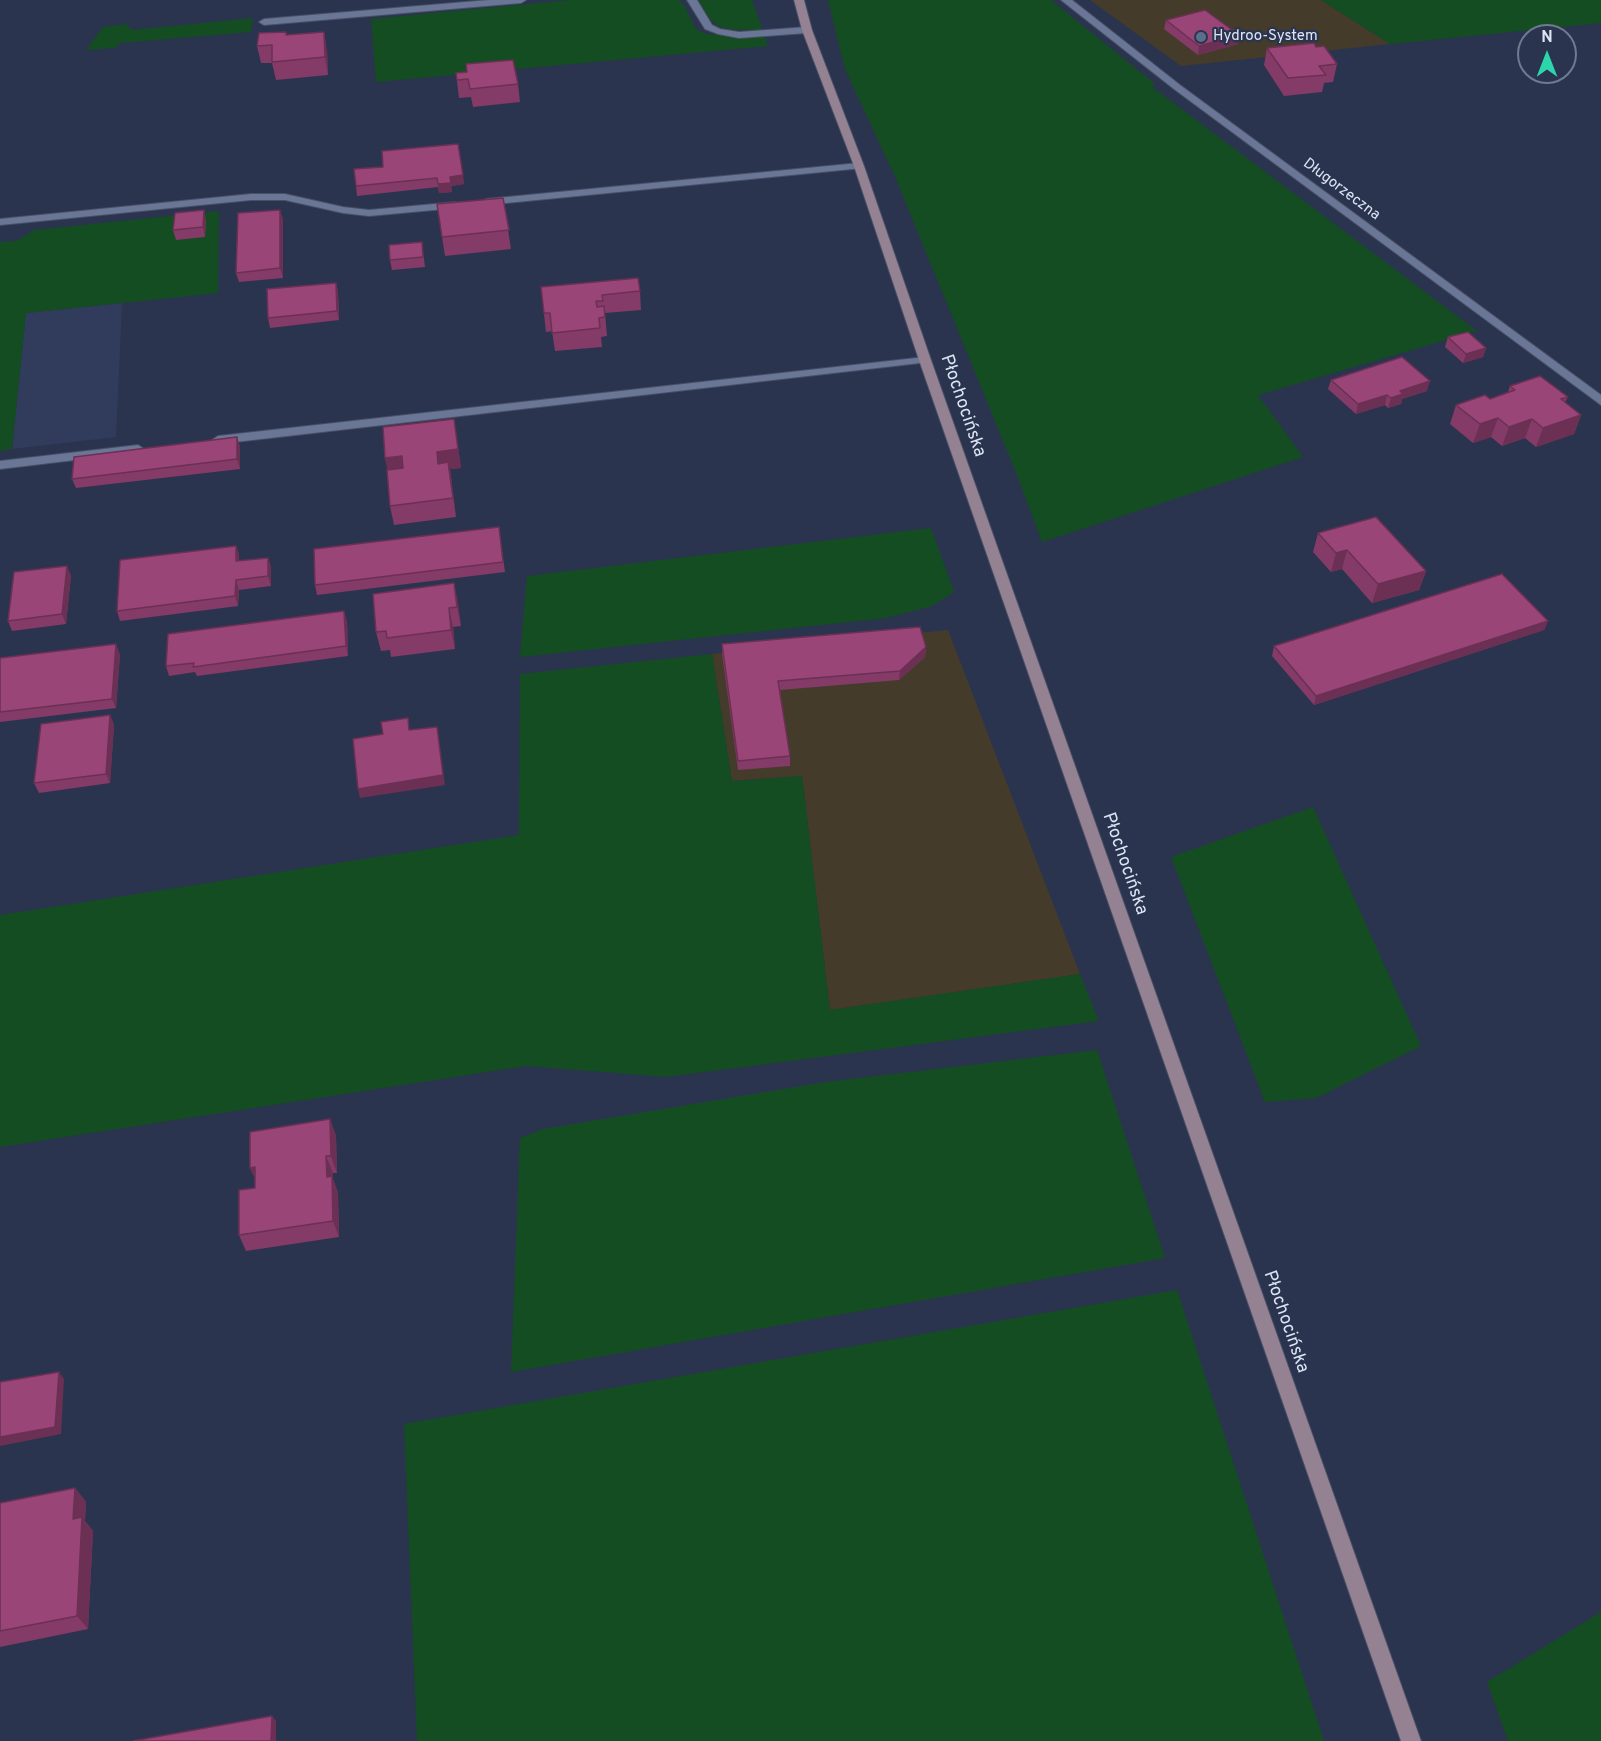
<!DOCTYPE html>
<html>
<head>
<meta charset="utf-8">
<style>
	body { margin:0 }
	#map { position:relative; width:1601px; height:1741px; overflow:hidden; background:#2b344f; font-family:Overpass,sans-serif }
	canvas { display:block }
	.north { position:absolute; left:1517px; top:24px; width:60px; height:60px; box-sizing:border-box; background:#2b344f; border:2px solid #727a91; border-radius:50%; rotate:0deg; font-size:16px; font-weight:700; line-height:24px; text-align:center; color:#dde4f5 }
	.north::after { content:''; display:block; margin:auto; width:21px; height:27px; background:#2dd5ab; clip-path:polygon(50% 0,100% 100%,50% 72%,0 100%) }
</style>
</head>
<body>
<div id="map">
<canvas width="1601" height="1741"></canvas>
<div class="north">N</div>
</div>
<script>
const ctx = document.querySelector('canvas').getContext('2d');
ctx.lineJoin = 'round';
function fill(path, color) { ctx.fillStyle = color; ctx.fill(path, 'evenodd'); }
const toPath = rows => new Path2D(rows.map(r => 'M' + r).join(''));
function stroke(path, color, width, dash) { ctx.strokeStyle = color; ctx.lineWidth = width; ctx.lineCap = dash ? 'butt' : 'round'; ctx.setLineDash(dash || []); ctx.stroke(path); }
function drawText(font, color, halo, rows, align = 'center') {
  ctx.font = font + ' Overpass,sans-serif'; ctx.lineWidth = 4.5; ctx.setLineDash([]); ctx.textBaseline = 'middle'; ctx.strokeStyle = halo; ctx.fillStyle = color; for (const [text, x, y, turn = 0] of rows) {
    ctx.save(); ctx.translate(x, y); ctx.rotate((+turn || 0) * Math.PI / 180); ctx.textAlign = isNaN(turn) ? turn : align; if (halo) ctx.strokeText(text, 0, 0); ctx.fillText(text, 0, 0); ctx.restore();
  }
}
const commercial = toPath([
	[1090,0,1321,0,1390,44,1181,66],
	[948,630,1080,974,830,1010,802,776,732,781,712,654]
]);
const built = toPath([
	[122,303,116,437,12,449,26,313]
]);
const green = toPath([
	[571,0,678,0,684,5,696,29,705,34,765,37,768,46,376,82,371,19],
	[699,0,752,0,763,31,728,29,716,25,704,11],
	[828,0,1051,0,1155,84,1152,87,1477,331,1258,395,1303,457,1042,542,1015,470,896,179,845,69],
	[1321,0,1601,0,1601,23,1390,44],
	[253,18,251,32,120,43,115,48,86,50,103,27,126,24,132,30],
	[219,211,218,293,26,313,12,449,0,451,0,242,17,241,34,230],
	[931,528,954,592,932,606,886,618,520,657,527,576],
	[712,654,732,781,802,776,830,1010,1080,974,1099,1021,666,1077,526,1066,0,1147,0,915,519,835,520,674],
	[1313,807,1421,1046,1316,1098,1265,1102,1171,857],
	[1097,1050,1165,1258,511,1372,520,1138,543,1129,826,1082],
	[1177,1290,1324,1741,417,1741,404,1424],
	[1601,1612,1601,1741,1508,1741,1487,1682]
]);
const service = toPath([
	[489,0,526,0,521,3,264,25,259,22,264,19,489,0],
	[687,0,697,0,712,25,720,29,739,32,807,27,812,30,807,33,739,38,718,34,705,29,687,0],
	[859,163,863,164,863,168,486,205,481,202,486,199,859,163],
	[251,194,285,194,343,207,369,210,456,202,461,205,456,208,369,216,343,213,285,200,251,200,0,225,0,219,251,194],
	[925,357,931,360,929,362,218,444,212,440,218,436,925,357],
	[138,445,144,449,142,452,0,469,0,461,138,445]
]);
const minor = toPath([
	[1061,0,1072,0,1180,85,1601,395,1601,405,1174,89,1061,0]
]);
const secondary = toPath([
	[794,0,804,0,812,30,864,166,931,360,1421,1741,1401,1741,919,360,854,166,802,30,794,0]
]);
const wall = toPath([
	[1166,20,1238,44,1198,55,1164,29],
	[286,32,286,35,327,50,328,75,276,80,272,63,261,63,257,46],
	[1316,47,1337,64,1333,82,1324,83,1322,92,1284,96,1264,65,1267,48],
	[456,73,518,84,520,102,473,107,471,97,459,98],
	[458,144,464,184,451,186,452,192,439,193,438,187,357,196,356,186,383,167],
	[503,198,511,249,445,256,442,237],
	[206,219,205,237,176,240,173,230],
	[283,219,283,278,239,282,236,273],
	[422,242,425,267,392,270,390,260],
	[336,283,338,292,339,320,270,328,268,318],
	[541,287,640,291,641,310,605,313,607,336,601,337,602,347,555,351,552,331,546,332],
	[1448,337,1486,348,1483,357,1463,363,1445,347],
	[1331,380,1427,391,1402,399,1401,404,1388,408,1385,405,1356,414,1328,389],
	[1510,386,1568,397,1565,402,1581,415,1574,434,1536,447,1525,438,1502,446,1491,437,1473,443,1450,424,1456,405,1490,399,1508,392],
	[454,419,461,468,450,469,456,517,394,525,390,506,388,470,385,458],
	[237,437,240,447,240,469,76,488,72,479],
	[499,527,505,572,317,595,315,585],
	[1318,533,1426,571,1419,590,1372,603,1342,569,1331,572,1313,552],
	[236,546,239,555,239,561,268,558,271,567,271,586,239,590,238,606,120,621,117,611],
	[71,575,66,624,12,631,8,621],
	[454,583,461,626,453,627,455,649,391,657,390,650,381,651,376,632],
	[347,621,348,656,197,676,195,672,169,676,166,666],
	[1548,621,1544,630,1314,705,1272,656,1274,646],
	[722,644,926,647,925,657,899,680,780,690,790,756,790,766,738,770,722,654],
	[120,654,116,708,0,722,0,658],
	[110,715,114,725,110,783,39,793,34,783],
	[330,1119,336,1136,337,1173,333,1173,333,1179,338,1193,339,1237,246,1251,239,1235,255,1188,255,1178,250,1168],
	[75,1488,86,1502,85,1521,93,1531,88,1629,0,1647,0,1503]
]);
const shadedWall = toPath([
	[324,32,327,50,328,75,325,57],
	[1239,35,1238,44,1198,55,1199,46],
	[463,175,464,184,451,186,450,177],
	[451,183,452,192,439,193,438,184],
	[204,210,206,219,205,237,203,227],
	[280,210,283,219,283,278,280,268],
	[336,283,338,292,339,320,337,311],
	[1486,348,1483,357,1463,363,1466,354],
	[1430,381,1427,391,1402,399,1401,404,1388,408,1391,398,1400,391],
	[1387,395,1385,405,1356,414,1358,404],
	[1581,415,1574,434,1536,447,1543,428],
	[1498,418,1491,437,1473,443,1480,424],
	[454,419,461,468,450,469,456,517,453,498,438,464,437,452],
	[1532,419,1525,438,1502,446,1509,427],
	[237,437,240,447,240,469,237,459],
	[402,456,406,475,389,477,385,458],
	[236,546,239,555,239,571,236,561],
	[1347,550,1342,569,1331,572,1336,553],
	[268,558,271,567,271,586,268,576],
	[67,566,71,575,66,624,62,614],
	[1426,571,1419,590,1372,603,1378,584],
	[236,580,239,590,238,606,235,596],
	[454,583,458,602,461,626,457,607],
	[449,608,453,627,455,649,451,630],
	[344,611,347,621,348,656,346,646],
	[1548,621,1544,630,1314,705,1316,696],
	[116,644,120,654,116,708,112,699],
	[926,647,925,657,899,680,900,671],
	[110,715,114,725,110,783,106,774],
	[437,727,445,785,360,798,358,789],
	[330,1119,336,1136,337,1173,331,1156],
	[326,1156,333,1173,333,1179,338,1193,339,1237,333,1221,327,1177],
	[255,1167,258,1185,250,1168],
	[59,1372,64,1379,61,1434,0,1446,0,1437],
	[75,1488,86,1502,85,1521,93,1531,88,1629,77,1616,73,1519],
	[272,1716,276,1721,276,1741,271,1741]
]);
const building = toPath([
	[1205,10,1239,35,1199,46,1166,20,1205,10],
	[286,32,286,35,324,32,325,57,272,62,272,45,257,46,259,33,286,32],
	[1314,43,1316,47,1324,46,1337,64,1319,66,1326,75,1288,78,1267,48,1314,43],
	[513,60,518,84,470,89,468,79,457,80,456,73,467,72,466,64,513,60],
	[458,144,463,175,450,177,451,183,438,184,437,178,356,186,354,169,383,167,382,151,458,144],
	[503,198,509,230,442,237,437,204,503,198],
	[204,210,203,227,173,230,175,213,204,210],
	[280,210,280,268,236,273,238,213,280,210],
	[422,242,423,257,390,260,389,245,422,242],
	[638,278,640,291,602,295,603,301,596,301,597,307,604,306,605,317,599,318,600,328,552,333,550,313,544,313,541,287,638,278],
	[336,283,337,311,268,318,267,289,336,283],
	[1468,332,1486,348,1466,354,1448,337,1468,332],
	[1402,357,1430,381,1400,391,1403,394,1391,398,1387,395,1358,404,1331,380,1402,357],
	[1540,376,1568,397,1561,399,1581,415,1543,428,1532,419,1509,427,1498,418,1480,424,1456,405,1485,395,1490,399,1515,390,1510,386,1540,376],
	[454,419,458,449,437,452,438,464,448,462,453,498,390,506,387,470,403,468,402,456,385,458,383,427,454,419],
	[237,437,237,459,72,479,74,457,237,437],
	[1376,517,1426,571,1378,584,1347,550,1336,553,1318,533,1376,517],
	[499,527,503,562,315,585,314,549,499,527],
	[236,546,236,561,268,558,268,576,236,580,235,596,117,611,120,560,236,546],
	[67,566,62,614,8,621,14,572,67,566],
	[1502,574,1548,621,1316,696,1274,646,1502,574],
	[454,583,457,607,449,608,451,630,387,638,386,631,376,632,373,594,454,583],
	[344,611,346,646,193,667,194,663,166,666,168,634,344,611],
	[920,627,926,647,900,671,778,681,790,756,738,761,722,644,920,627],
	[116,644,112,699,0,712,0,658,116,644],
	[110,715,106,774,34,783,41,724,110,715],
	[408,718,409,730,437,727,443,775,358,789,353,739,383,734,381,722,408,718],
	[330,1119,331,1156,326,1156,327,1177,332,1176,333,1221,239,1235,239,1190,255,1188,255,1167,250,1168,250,1132,330,1119],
	[59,1372,55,1427,0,1437,0,1382,59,1372],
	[75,1488,73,1519,82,1517,77,1616,0,1631,0,1503,75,1488],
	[272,1716,271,1741,133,1741,272,1716]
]);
const markers = [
	[1201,37,6,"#5c6f8a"]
];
const farPoinames = [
	["Hydroo-System",1213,37]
];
const farStreetnames = [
	["Długorzeczna",1341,190,37]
];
const streetNames = [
	["Płochocińska",962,406,71],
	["Płochocińska",1124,864,71],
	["Płochocińska",1285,1322,71]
];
fill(commercial, '#453b2b');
fill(built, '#313c5d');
fill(green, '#144d21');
stroke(service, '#484f66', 2);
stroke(minor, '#484f66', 2);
stroke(secondary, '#484f66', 2);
fill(service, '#6a7695');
fill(minor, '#6a7695');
fill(secondary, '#948191');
fill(wall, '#843b67');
fill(shadedWall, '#6b3054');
fill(building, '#994578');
stroke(building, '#6b3054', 1.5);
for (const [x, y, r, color] of markers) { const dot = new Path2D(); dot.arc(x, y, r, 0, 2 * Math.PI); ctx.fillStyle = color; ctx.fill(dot); stroke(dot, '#2b344f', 2); }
drawText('15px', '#dde4f5', '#2b344f', farPoinames, 'left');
drawText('15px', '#dde4f5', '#2b344f', farStreetnames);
drawText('18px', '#dde4f5', '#2b344f', streetNames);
</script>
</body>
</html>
